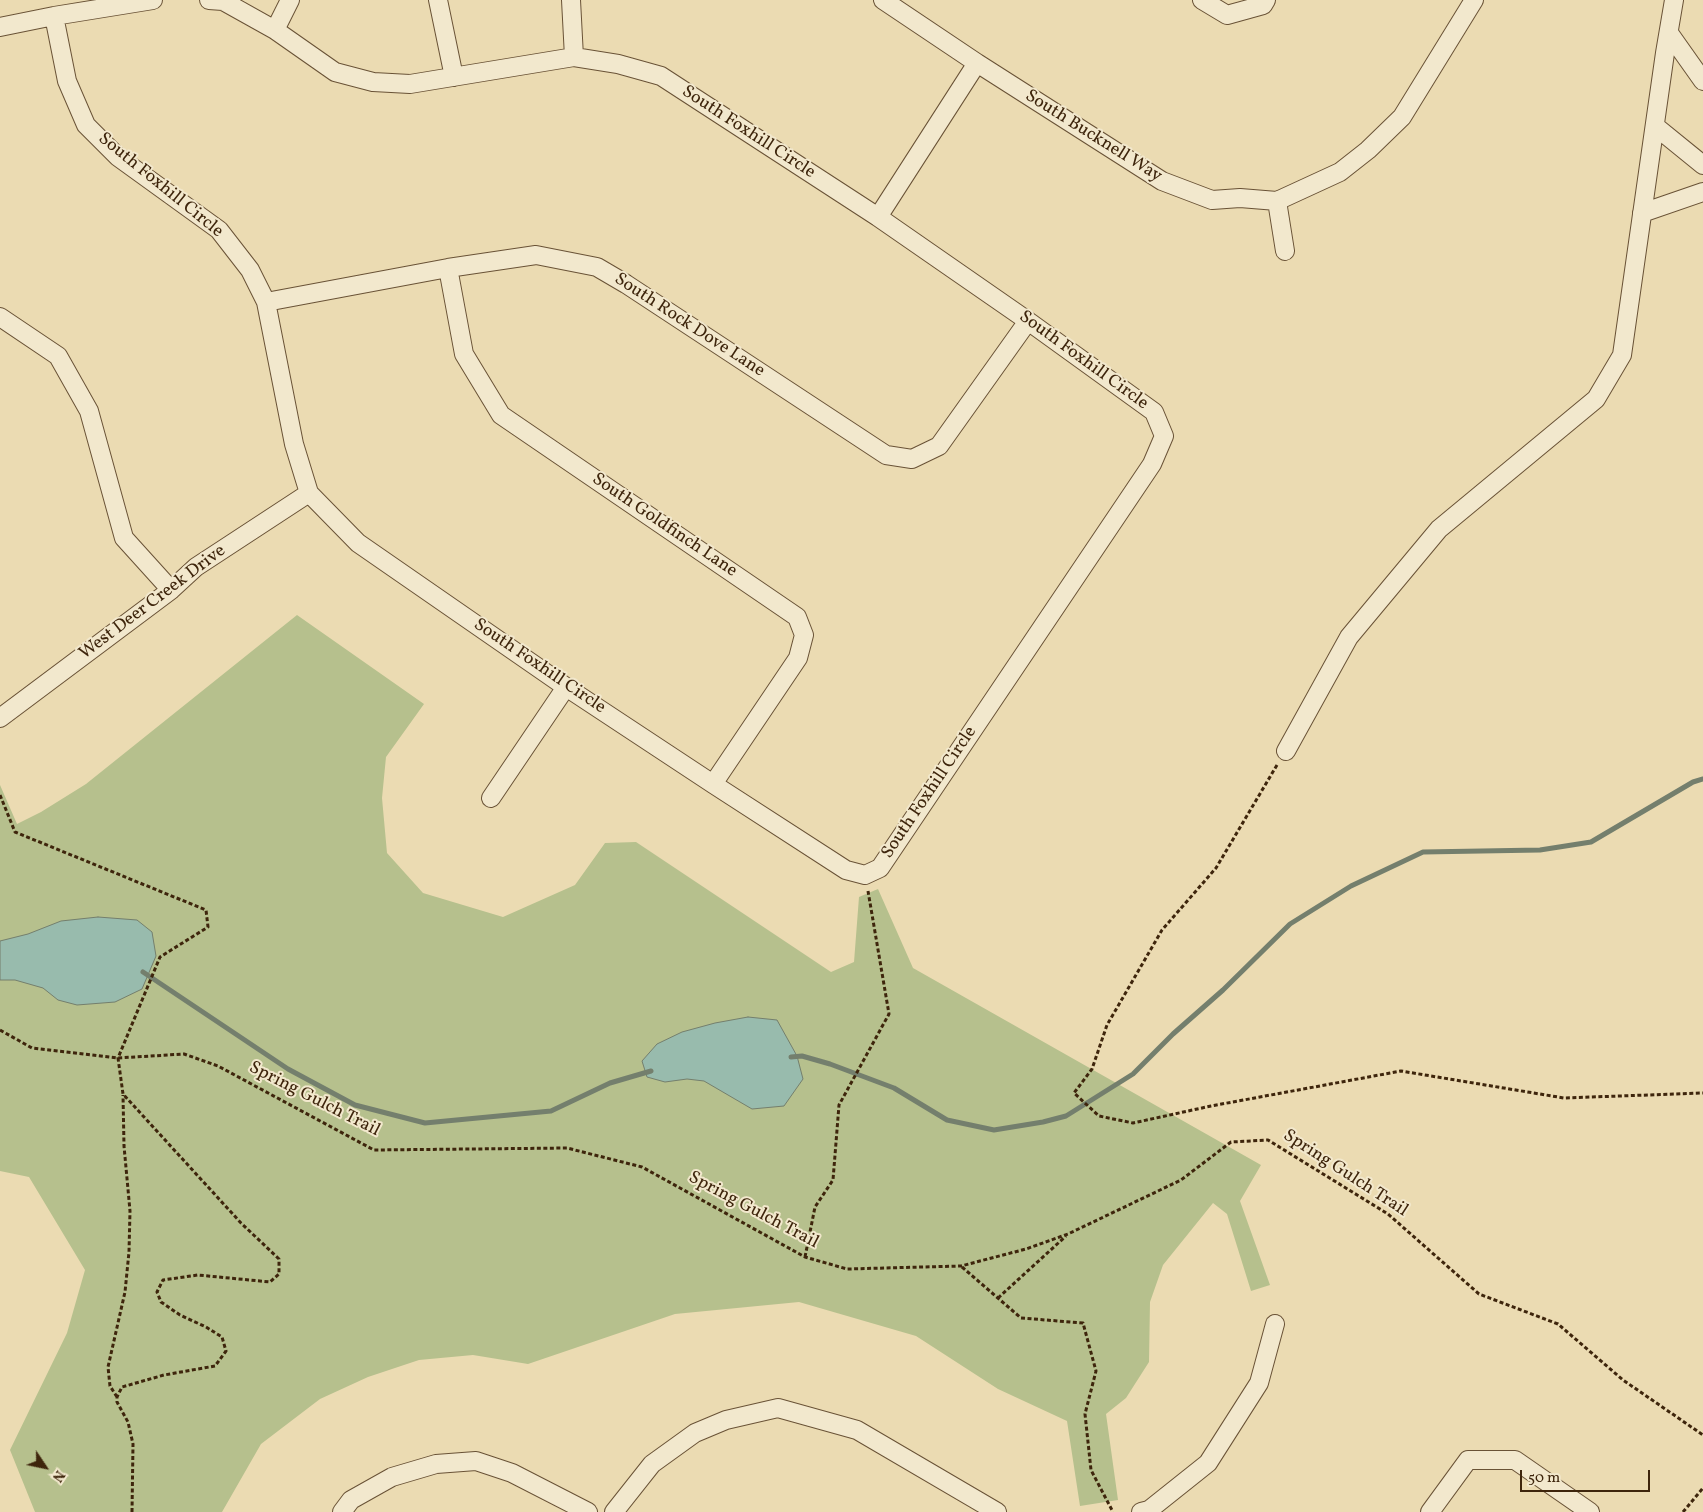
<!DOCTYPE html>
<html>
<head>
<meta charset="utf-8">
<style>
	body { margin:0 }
	#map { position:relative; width:1703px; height:1512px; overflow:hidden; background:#ebdbb2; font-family:Vollkorn,serif }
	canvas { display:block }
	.north { position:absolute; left:20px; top:1442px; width:50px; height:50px; -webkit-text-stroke:4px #f2e8cd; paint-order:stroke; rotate:124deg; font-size:14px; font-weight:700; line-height:20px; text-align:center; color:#3e250c }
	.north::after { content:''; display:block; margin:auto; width:18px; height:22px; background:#3e250c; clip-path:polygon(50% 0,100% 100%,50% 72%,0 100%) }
	.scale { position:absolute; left:1520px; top:1470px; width:130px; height:22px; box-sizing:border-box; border:2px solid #3e250c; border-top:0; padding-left:6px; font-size:15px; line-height:18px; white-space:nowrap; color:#3e250c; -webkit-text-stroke:4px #f2e8cd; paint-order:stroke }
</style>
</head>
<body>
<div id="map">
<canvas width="1703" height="1512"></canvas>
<div class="north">N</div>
<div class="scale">50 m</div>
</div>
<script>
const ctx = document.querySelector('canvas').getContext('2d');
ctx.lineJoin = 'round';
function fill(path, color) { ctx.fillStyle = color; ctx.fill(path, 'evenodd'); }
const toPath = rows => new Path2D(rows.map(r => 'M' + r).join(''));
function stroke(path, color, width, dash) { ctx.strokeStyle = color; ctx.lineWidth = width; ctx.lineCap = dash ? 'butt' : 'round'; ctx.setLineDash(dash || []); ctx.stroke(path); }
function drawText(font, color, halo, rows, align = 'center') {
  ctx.font = font + ' Vollkorn,serif'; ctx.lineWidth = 4; ctx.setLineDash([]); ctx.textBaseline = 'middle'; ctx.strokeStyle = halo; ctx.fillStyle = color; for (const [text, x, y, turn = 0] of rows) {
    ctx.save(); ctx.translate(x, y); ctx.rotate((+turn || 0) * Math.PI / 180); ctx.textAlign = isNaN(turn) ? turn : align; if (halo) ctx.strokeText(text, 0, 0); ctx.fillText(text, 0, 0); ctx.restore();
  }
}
const green = toPath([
	[297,615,424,704,386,757,382,798,387,853,423,893,503,917,575,885,605,843,636,842,831,972,854,962,859,897,878,889,913,968,1261,1165,1240,1201,1270,1285,1251,1291,1227,1214,1213,1203,1163,1265,1150,1302,1149,1362,1126,1398,1106,1414,1118,1500,1080,1506,1067,1421,998,1389,916,1336,799,1302,675,1314,528,1364,473,1355,419,1360,368,1377,320,1399,261,1444,222,1512,35,1512,10,1450,67,1333,85,1270,29,1177,0,1171,0,785,17,824,41,812,86,784]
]);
const water = toPath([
	[98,917,137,920,152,932,156,956,142,989,115,1002,77,1005,58,1000,43,988,15,980,0,980,0,941,28,934,61,921,98,917],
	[748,1017,777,1020,797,1056,803,1079,784,1106,752,1109,704,1081,687,1079,665,1082,647,1077,642,1061,657,1044,682,1032,715,1023,748,1017]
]);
const stream = toPath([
	[143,972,288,1069,355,1105,425,1123,551,1111,610,1083,651,1071],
	[791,1057,802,1056,830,1064,894,1088,947,1120,994,1130,1043,1122,1066,1116,1133,1074,1173,1034,1223,990,1290,924,1351,886,1423,852,1540,850,1591,842,1693,782,1703,779]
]);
const path = toPath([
	[1277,765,1216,868,1162,930,1107,1025,1092,1069,1074,1093,1099,1116,1133,1123,1211,1106,1401,1071,1564,1098,1703,1093],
	[0,795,15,832,206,910,208,927,160,957,118,1058,123,1094,241,1223,279,1259,279,1274,270,1282,198,1275,163,1280,157,1292,161,1302,180,1315,206,1327,222,1337,226,1351,215,1366,164,1375,122,1387,117,1397,117,1402,128,1422,133,1444,132,1512],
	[0,1030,32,1048,118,1058,184,1054,218,1066,374,1150,567,1148,642,1167,805,1257,847,1269,961,1266,1026,1249,1068,1234,1181,1180,1231,1142,1268,1140,1388,1214,1479,1294,1558,1324,1623,1380,1703,1435],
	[805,1257,815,1207,833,1180,839,1105,889,1014,868,891],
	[962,1267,1021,1318,1083,1323,1096,1371,1085,1414,1091,1470,1113,1512],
	[998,1298,1066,1236],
	[117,1397,110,1386,108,1367,125,1292,129,1252,130,1211,124,1146,123,1095],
	[1683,1512,1703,1488]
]);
const minor = toPath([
	[438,0,454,77],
	[571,0,574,57],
	[883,0,977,63,1162,181,1212,200,1240,198,1277,201,1340,172,1368,150,1402,117,1474,0],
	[1202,0,1227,15,1263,5,1266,0],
	[54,16,67,81,86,125,118,157,219,230,250,270,266,302,294,444,309,493,358,543,566,687,713,784,846,870,865,875,880,868,1152,464,1164,436,1154,412,1028,321,878,217,661,76,618,64,574,57,410,84,373,82,335,72,275,30,223,1,209,0],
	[0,27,54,16,153,0],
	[275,30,290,0],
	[1669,33,1703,81],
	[1655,126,1703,165],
	[1277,201,1285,251],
	[1642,213,1703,192],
	[878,217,977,63],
	[448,268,464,354,501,415,797,617,804,635,798,658,713,784],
	[266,302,448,268,536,255,597,267,626,284,886,455,912,459,939,446,1028,321],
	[0,317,58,356,89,411,124,538,171,590],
	[0,718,171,590,196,567,309,493],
	[1286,751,1349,637,1439,529,1596,399,1622,355,1665,53,1674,0],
	[491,798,566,687],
	[342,1512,351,1500,392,1477,436,1464,476,1461,512,1473,588,1512],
	[614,1512,652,1464,695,1433,726,1420,778,1408,857,1430,997,1512],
	[1141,1512,1149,1510,1208,1463,1259,1383,1275,1324],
	[1430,1512,1468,1460,1515,1460,1590,1512]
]);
const streetNames = [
	["South Foxhill Circle",748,133,33],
	["South Bucknell Way",1093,137,32],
	["South Foxhill Circle",160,186,39],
	["South Rock Dove Lane",689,326,33],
	["South Foxhill Circle",1083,361,36],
	["South Goldfinch Lane",664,526,34],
	["West Deer Creek Drive",153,603,-37],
	["South Foxhill Circle",539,667,34],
	["South Foxhill Circle",930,793,-56],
	["Spring Gulch Trail",314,1100,27],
	["Spring Gulch Trail",1345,1174,33],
	["Spring Gulch Trail",753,1211,28]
];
fill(green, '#b6c08d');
fill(water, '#98bbad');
stroke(water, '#747f6d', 1);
stroke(stream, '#747f6d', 5);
stroke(minor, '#695236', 20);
stroke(path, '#3e250c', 3, [4, 2.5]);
stroke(minor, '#f2e8cd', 18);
drawText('18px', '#3e250c', '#f2e8cd', streetNames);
</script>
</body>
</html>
